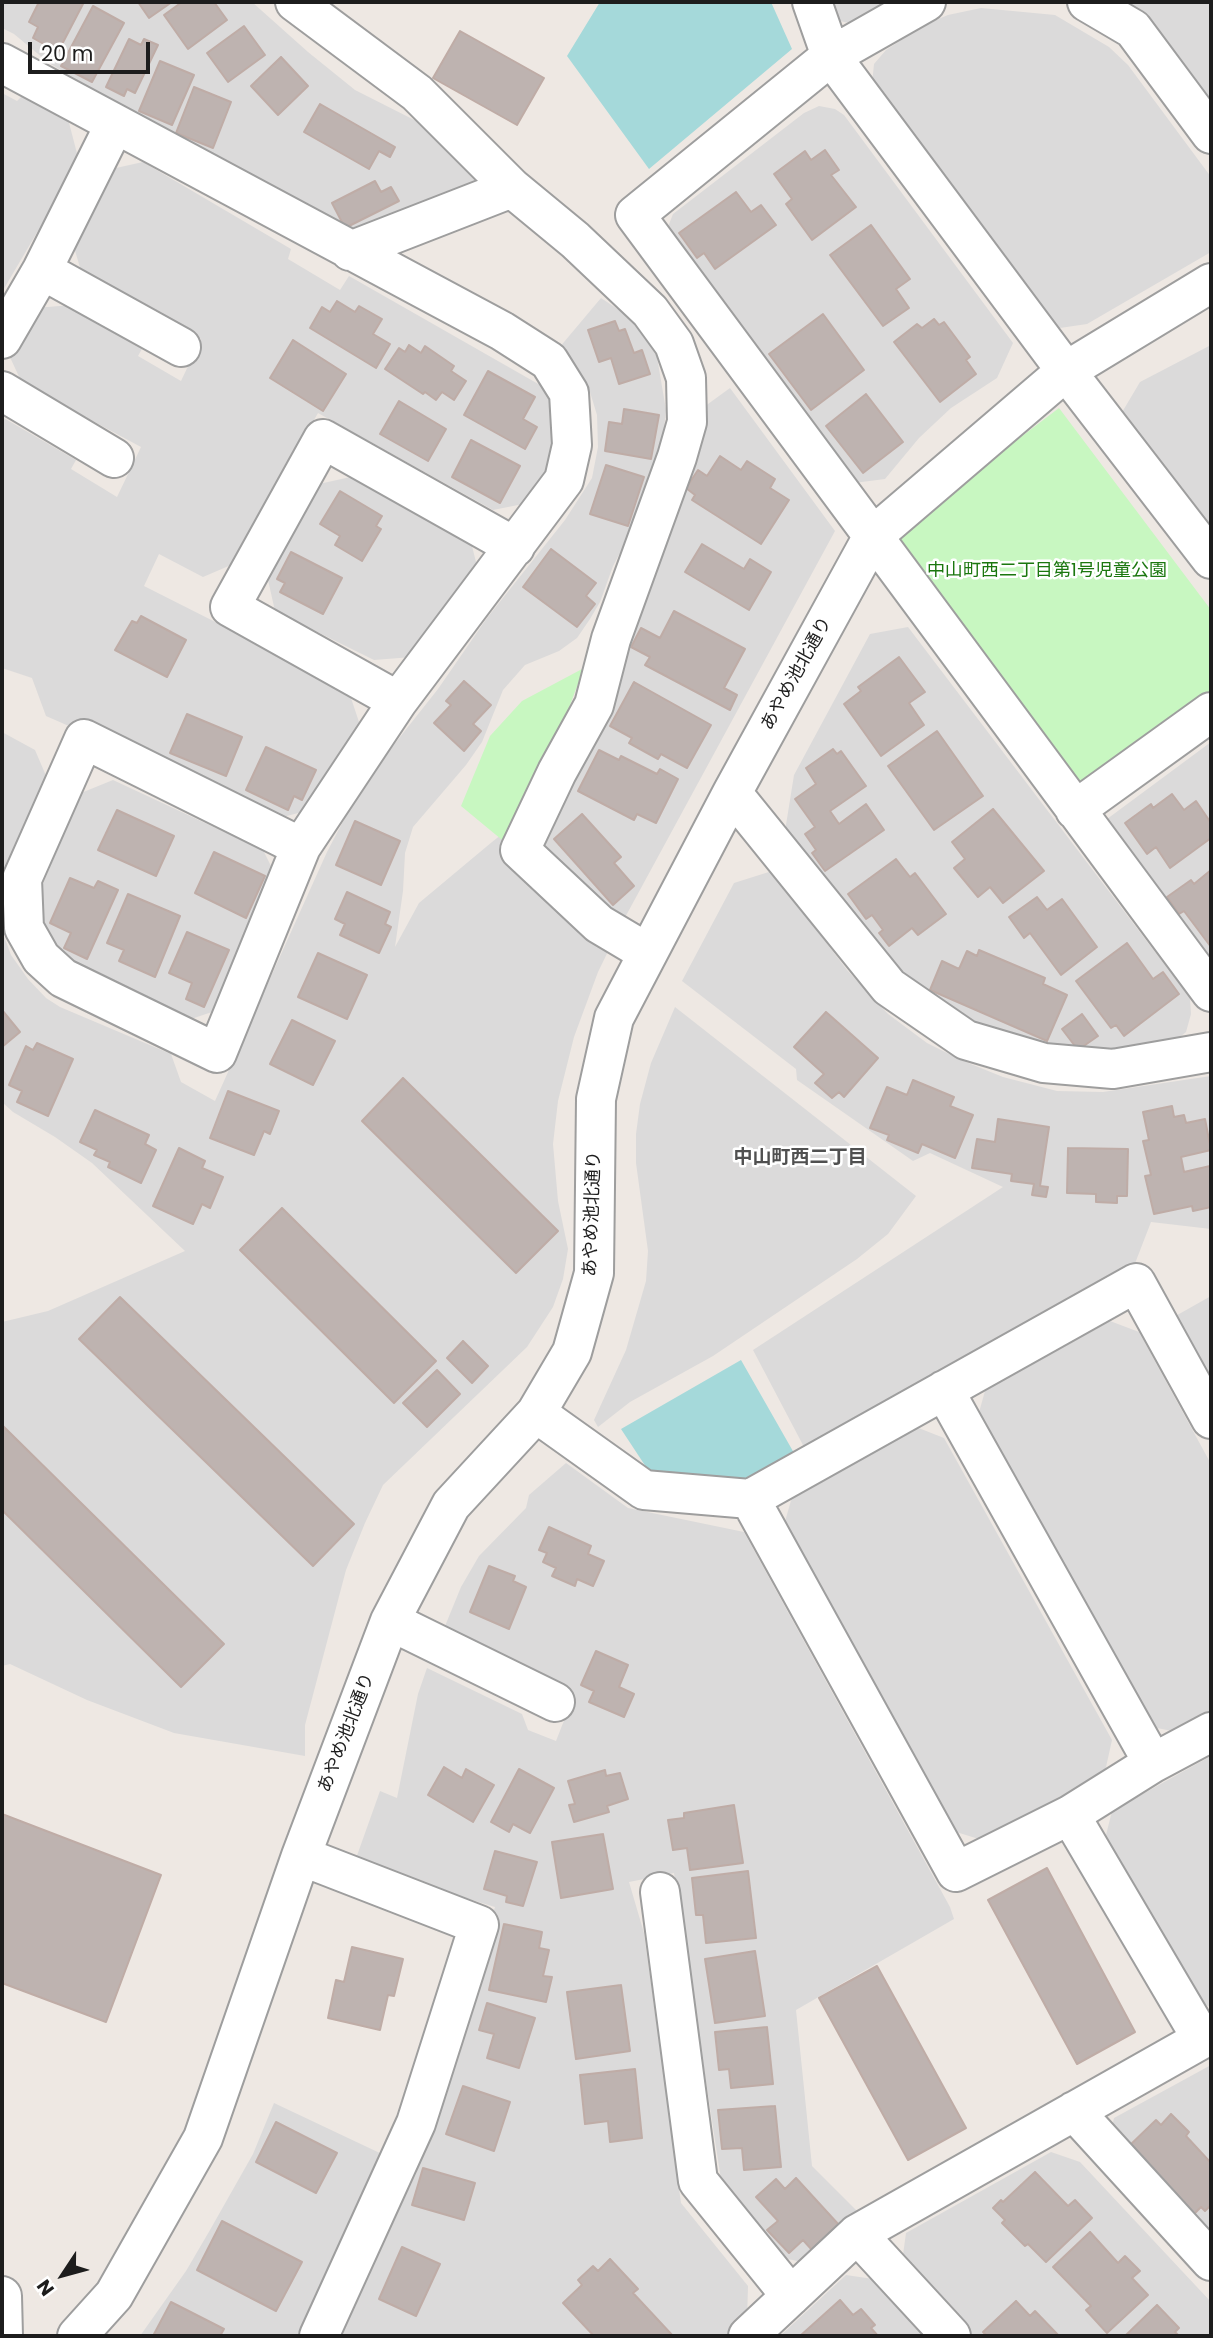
<!DOCTYPE html>
<html>
<head>
<meta charset="utf-8">
<style>
	body { margin:0 }
	#map { position:relative; width:1213px; height:2338px; overflow:hidden; background:#eee8e3; font-family:Poppins,sans-serif }
	canvas { display:block }
	.frame { position:absolute; inset:0; border:4px solid #1d1d1d; pointer-events:none }
	.north { position:absolute; left:28px; top:2240px; width:70px; height:70px; -webkit-text-stroke:5px #fff; paint-order:stroke; rotate:234deg; font-size:19px; font-weight:700; line-height:28px; text-align:center; color:#1d1d1d }
	.north::after { content:''; display:block; margin:auto; width:24px; height:32px; background:#1d1d1d; clip-path:polygon(50% 0,100% 100%,50% 72%,0 100%) }
	.scale { position:absolute; left:28px; top:42px; width:122px; height:32px; box-sizing:border-box; border:4px solid #1d1d1d; border-top:0; padding-left:9px; font-size:21px; line-height:24px; white-space:nowrap; color:#1d1d1d; -webkit-text-stroke:5px #fff; paint-order:stroke }
</style>
</head>
<body>
<div id="map">
<canvas width="1213" height="2338"></canvas>
<div class="frame"></div>
<div class="north">N</div>
<div class="scale">20 m</div>
</div>
<script>
const ctx = document.querySelector('canvas').getContext('2d');
ctx.lineJoin = 'round';
function fill(path, color) { ctx.fillStyle = color; ctx.fill(path, 'evenodd'); }
const toPath = rows => new Path2D(rows.map(r => 'M' + r).join(''));
function stroke(path, color, width, dash) { ctx.strokeStyle = color; ctx.lineWidth = width; ctx.lineCap = dash ? 'butt' : 'round'; ctx.setLineDash(dash || []); ctx.stroke(path); }
function drawText(font, color, halo, rows, align = 'center') {
  ctx.font = font + ' Poppins,"Noto Sans JP",sans-serif'; ctx.lineWidth = 5; ctx.setLineDash([]); ctx.textBaseline = 'middle'; ctx.strokeStyle = halo; ctx.fillStyle = color; for (const [text, x, y, turn = 0] of rows) {
    ctx.save(); ctx.translate(x, y); ctx.rotate((+turn || 0) * Math.PI / 180); ctx.textAlign = isNaN(turn) ? turn : align; if (halo) ctx.strokeText(text, 0, 0); ctx.fillText(text, 0, 0); ctx.restore();
  }
}
const residential = toPath([
	[2,2,252,2,308,52,355,90,440,133,482,182,340,236,49,63,14,34,2,28],
	[827,2,896,2,853,24,840,21],
	[1113,2,1211,2,1211,114],
	[981,8,1055,15,1109,47,1128,65,1211,177,1211,252,1087,324,1053,329,872,84,874,64,886,50,924,25,948,15],
	[26,92,68,119,79,161,2,292,2,93,17,101],
	[819,106,835,109,844,115,1013,343,997,378,951,408,919,438,885,479,846,484,666,232,673,214,804,113],
	[143,162,291,249,288,259,340,290,349,276,547,389,558,408,555,467,523,504,493,510,318,413,231,565,203,577,159,554,144,586,348,689,360,725,330,767,306,811,279,818,46,716,32,678,2,668,2,417,76,460,71,469,117,497,141,447,22,383,8,353,35,308,72,305,143,347,138,356,181,381,201,339,81,271,71,237,107,170],
	[601,298,619,310,644,334,657,357,666,410,662,450,634,527,613,566,600,602,590,619,577,638,559,651,525,665,503,690,482,742,466,765,413,827,405,853,403,891,395,947,419,903,492,842,520,820,536,838,697,412,730,388,835,531,622,923,598,972,574,1037,558,1101,553,1144,558,1201,568,1249,563,1279,553,1307,527,1347,383,1485,365,1523,346,1570,305,1725,305,1756,174,1733,87,1700,10,1664,2,1666,2,1322,48,1311,185,1251,92,1163,55,1137,13,1112,2,1102,2,931,11,955,28,979,46,998,60,1007,171,1054,181,1082,215,1101,327,852,362,785,438,689,487,618,565,520,592,478,598,447,597,415,590,392,574,363,559,348],
	[1211,345,1211,537,1121,414,1140,382],
	[355,476,471,542,478,570,412,657,374,660,275,611,268,580,319,484],
	[908,627,1190,998,1191,1014,1186,1032,1170,1045,1096,1054,985,1032,919,990,889,961,785,831,794,775,870,634],
	[2,732,35,750,50,785,2,877],
	[1211,742,1211,967,1103,822],
	[113,780,263,850,277,878,215,1011,188,1020,62,961,38,916,40,891,81,793],
	[772,871,847,970,888,1014,927,1043,961,1060,1003,1077,1057,1091,1103,1092,1211,1076,1211,1229,1151,1222,1134,1266,804,1447,753,1350,1003,1187,930,1153,913,1161,797,1080,796,1069,682,981,734,883],
	[675,1007,916,1196,888,1234,857,1259,713,1356,630,1402,598,1427,594,1420,626,1350,646,1281,648,1251,636,1163,636,1134,640,1104,651,1063],
	[1211,1296,1211,1388,1172,1318],
	[1110,1321,1139,1332,1211,1464,1211,1712,1177,1732,1147,1726,976,1423,985,1391],
	[916,1427,944,1438,1112,1740,1104,1776,982,1840,953,1831,784,1525,792,1497],
	[566,1463,628,1508,744,1532,950,1907,954,1919,796,2010,812,2166,857,2211,806,2263,788,2259,722,2186,674,1873,629,1882,644,1933,681,2203,748,2286,747,2321,732,2336,338,2336,416,2174,495,1907,354,1864,380,1791,397,1798,418,1694,427,1668,522,1714,528,1730,556,1741,574,1695,443,1631,461,1587,479,1556,526,1508,529,1495],
	[1211,1756,1211,2007,1197,2002,1105,1839,1112,1811],
	[1211,2065,1211,2249,1109,2140,1114,2118],
	[274,2103,384,2155,297,2336,140,2336,186,2271,210,2230,253,2154],
	[1051,2152,1080,2162,1211,2302,1211,2336,972,2336,902,2262,906,2233],
	[846,2275,873,2279,926,2336,780,2336]
]);
const park = toPath([
	[1059,408,1211,610,1211,692,1079,792,887,539],
	[584,668,534,800,513,849,461,806,490,736,522,701]
]);
const water = toPath([
	[600,2,771,2,792,49,649,169,567,56],
	[741,1360,794,1453,728,1487,648,1470,621,1429]
]);
const building = toPath([
	[39,2,84,2,58,52,33,38,38,27,29,22,39,2],
	[138,2,172,2,149,18,138,2],
	[182,2,214,2,227,20,188,49,164,15,182,2],
	[93,6,124,23,92,82,61,66,93,6],
	[244,26,265,55,228,82,207,53,244,26],
	[460,31,544,78,517,125,433,78,460,31],
	[129,39,141,45,144,39,158,45,135,93,127,89,124,96,106,87,129,39],
	[281,57,308,86,278,115,251,86,281,57],
	[160,61,194,75,172,125,139,111,160,61],
	[194,87,231,102,213,148,176,133,194,87],
	[320,104,395,147,390,157,379,151,369,169,304,132,320,104],
	[825,150,839,170,831,175,856,207,812,240,786,204,792,199,774,174,805,151,811,160,825,150],
	[375,181,381,192,391,187,399,201,345,228,332,203,375,181],
	[736,192,751,212,761,205,776,225,715,269,704,253,697,258,679,233,736,192],
	[871,225,910,279,896,289,909,308,883,326,830,255,871,225],
	[337,301,355,312,359,306,382,319,373,334,390,344,376,368,310,328,322,307,330,312,337,301],
	[823,314,864,370,811,410,769,354,823,314],
	[934,319,939,325,944,322,970,357,966,360,976,374,940,402,894,342,917,324,922,328,934,319],
	[615,321,619,331,625,329,634,353,642,350,650,374,619,384,611,358,599,362,588,330,615,321],
	[293,340,346,374,323,411,270,378,293,340],
	[409,345,421,353,425,346,454,366,451,371,466,381,454,400,442,392,436,400,425,392,423,394,385,369,399,348,405,352,409,345],
	[488,371,535,397,523,419,537,427,525,449,464,415,488,371],
	[866,394,903,442,863,473,826,426,866,394],
	[399,401,446,429,428,461,380,434,399,401],
	[624,409,659,415,651,459,605,451,609,422,622,424,624,409],
	[471,440,520,466,500,503,452,477,471,440],
	[720,456,741,470,747,461,775,479,770,488,789,500,761,544,692,500,695,495,686,488,698,470,707,476,720,456],
	[606,465,644,477,628,526,590,514,606,465],
	[340,491,382,516,376,526,381,529,362,561,335,545,340,536,320,524,340,491],
	[702,544,744,569,750,559,771,572,749,610,685,572,702,544],
	[551,549,596,583,586,596,595,604,577,627,523,587,551,549],
	[291,552,342,578,323,614,280,592,285,583,277,579,291,552],
	[674,611,745,649,724,688,737,695,730,710,645,665,650,657,631,647,641,628,660,638,674,611],
	[141,616,186,640,167,677,115,650,132,621,137,623,141,616],
	[899,657,925,692,909,703,924,725,881,756,844,704,861,691,858,687,899,657],
	[464,681,491,705,473,724,481,731,464,751,434,723,451,705,446,701,464,681],
	[634,682,711,725,687,768,661,754,658,759,629,743,632,738,610,726,634,682],
	[187,714,242,737,226,776,170,753,187,714],
	[937,731,983,796,934,830,888,766,937,731],
	[266,747,316,770,302,800,294,796,288,810,246,790,266,747],
	[833,749,837,754,841,751,866,786,830,811,839,824,866,804,884,830,825,871,812,853,816,850,805,834,815,827,795,799,816,784,806,768,833,749],
	[599,750,619,760,621,756,657,774,660,769,678,779,656,823,637,814,634,820,578,791,599,750],
	[1172,794,1184,810,1196,801,1211,823,1211,838,1170,868,1156,847,1147,854,1125,823,1151,804,1153,808,1172,794],
	[993,809,1044,871,1003,903,990,887,978,897,954,868,965,859,952,842,993,809],
	[117,810,174,836,156,876,98,850,117,810],
	[582,814,621,857,614,863,634,886,613,905,554,839,582,814],
	[355,821,400,841,381,885,336,865,355,821],
	[214,852,265,876,246,918,195,893,214,852],
	[896,859,910,877,915,873,946,914,918,935,912,928,889,946,879,933,883,930,872,915,866,919,848,894,896,859],
	[1211,870,1211,947,1184,911,1179,914,1167,897,1191,880,1194,884,1211,870],
	[70,878,94,888,98,881,118,890,87,959,64,948,71,933,50,923,70,878],
	[347,892,390,912,385,924,391,927,379,953,340,935,345,924,335,919,347,892],
	[128,894,180,916,155,977,119,961,124,950,107,943,128,894],
	[1037,897,1047,910,1062,899,1097,947,1061,975,1030,933,1024,938,1009,917,1037,897],
	[187,932,229,950,204,1007,186,999,192,983,169,973,187,932],
	[1127,943,1153,979,1163,972,1179,994,1124,1036,1116,1025,1111,1028,1076,981,1127,943],
	[979,950,1045,978,1043,984,1067,995,1047,1041,930,990,942,961,959,969,967,951,977,956,979,950],
	[318,953,367,975,347,1019,298,997,318,953],
	[2,1010,20,1032,2,1047,2,1010],
	[826,1012,878,1058,844,1097,839,1092,832,1098,815,1083,824,1074,794,1047,826,1012],
	[1082,1014,1098,1036,1078,1050,1062,1029,1082,1014],
	[292,1020,335,1041,313,1085,270,1064,292,1020],
	[37,1043,73,1059,48,1116,17,1102,22,1091,9,1085,26,1046,33,1050,37,1043],
	[403,1078,558,1231,516,1273,362,1121,403,1078],
	[913,1080,954,1097,950,1106,973,1115,955,1158,922,1144,918,1153,887,1140,889,1135,870,1128,887,1087,907,1095,913,1080],
	[228,1091,279,1111,270,1134,264,1131,254,1155,210,1138,228,1091],
	[1172,1106,1174,1117,1184,1115,1186,1123,1205,1119,1211,1150,1181,1157,1184,1172,1210,1166,1211,1207,1193,1211,1192,1206,1154,1214,1145,1176,1151,1175,1143,1141,1149,1140,1143,1112,1172,1106],
	[95,1110,149,1135,145,1144,156,1150,141,1183,108,1167,110,1162,94,1155,97,1150,80,1142,95,1110],
	[998,1119,1049,1127,1040,1186,1048,1187,1046,1197,1032,1195,1034,1184,1011,1181,1012,1174,972,1168,977,1139,995,1142,998,1119],
	[179,1148,205,1161,202,1168,223,1177,210,1208,202,1204,193,1224,153,1206,179,1148],
	[1068,1148,1128,1149,1127,1196,1117,1196,1117,1203,1096,1202,1096,1194,1067,1193,1068,1148],
	[282,1208,436,1361,394,1403,240,1250,282,1208],
	[120,1297,354,1524,313,1566,79,1339,120,1297],
	[463,1341,488,1366,472,1383,447,1358,463,1341],
	[437,1370,460,1394,427,1427,403,1403,437,1370],
	[2,1425,224,1644,181,1687,2,1510,2,1425],
	[549,1527,591,1546,588,1554,604,1561,593,1586,577,1579,575,1586,552,1576,556,1568,543,1562,547,1553,539,1550,549,1527],
	[489,1566,515,1576,513,1581,526,1587,509,1629,470,1612,489,1566],
	[596,1651,628,1665,619,1687,634,1694,624,1717,589,1702,594,1691,581,1685,596,1651],
	[444,1767,462,1778,466,1769,494,1785,473,1822,428,1795,444,1767],
	[519,1769,554,1788,530,1833,513,1824,509,1832,491,1822,519,1769],
	[605,1770,606,1776,620,1773,628,1799,607,1806,609,1812,574,1822,569,1805,575,1804,568,1781,605,1770],
	[734,1805,743,1863,690,1870,687,1848,673,1850,668,1820,684,1818,684,1813,734,1805],
	[2,1814,161,1875,106,2022,2,1983,2,1814],
	[603,1834,613,1889,561,1898,552,1842,603,1834],
	[495,1851,537,1862,523,1906,506,1902,507,1896,484,1889,495,1851],
	[1047,1868,1135,2032,1077,2064,988,1900,1047,1868],
	[748,1871,756,1938,706,1943,703,1915,696,1915,692,1878,748,1871],
	[504,1924,542,1932,539,1948,549,1950,543,1976,552,1977,546,2002,489,1990,504,1924],
	[352,1947,403,1959,394,1996,388,1995,380,2030,328,2018,336,1980,344,1982,352,1947],
	[755,1951,765,2016,715,2023,705,1959,755,1951],
	[877,1966,966,2128,908,2160,819,1998,877,1966],
	[621,1985,630,2051,576,2059,567,1992,621,1985],
	[487,2003,535,2018,519,2068,487,2058,494,2034,479,2030,487,2003],
	[767,2027,773,2084,731,2088,729,2069,719,2070,715,2032,767,2027],
	[635,2069,642,2138,610,2142,608,2121,585,2124,580,2075,635,2069],
	[463,2086,510,2102,494,2151,446,2134,463,2086],
	[775,2106,781,2167,744,2170,742,2148,722,2149,718,2110,775,2106],
	[1171,2114,1189,2132,1186,2136,1211,2163,1211,2205,1205,2211,1201,2207,1192,2216,1127,2148,1156,2120,1161,2125,1171,2114],
	[276,2122,337,2153,316,2193,256,2162,276,2122],
	[423,2168,475,2183,464,2220,412,2205,423,2168],
	[1035,2172,1068,2206,1075,2200,1092,2218,1046,2262,1028,2244,1025,2246,1002,2223,1005,2220,993,2208,1001,2200,1003,2202,1035,2172],
	[796,2178,839,2225,812,2250,803,2240,789,2253,767,2230,778,2221,756,2197,776,2179,785,2189,796,2178],
	[222,2221,302,2262,276,2311,197,2270,222,2221],
	[1090,2232,1118,2263,1125,2256,1140,2271,1132,2278,1148,2295,1107,2333,1086,2310,1091,2306,1053,2267,1090,2232],
	[402,2247,440,2264,416,2316,379,2299,402,2247],
	[610,2259,638,2289,633,2293,673,2336,594,2336,563,2303,582,2285,578,2280,593,2266,598,2271,610,2259],
	[840,2300,853,2315,861,2309,875,2325,871,2328,878,2336,800,2336,840,2300],
	[1016,2301,1030,2316,1035,2311,1059,2336,987,2336,983,2332,1016,2301],
	[171,2302,224,2329,220,2336,153,2336,171,2302],
	[1157,2305,1179,2328,1175,2332,1179,2336,1125,2336,1157,2305]
]);
const minor = toPath([
	[295,2,417,93,512,188,575,240,650,311,674,344,686,378,687,422,677,457,611,639,594,705,557,772,520,850,599,924,636,946],
	[812,2,831,56,1066,371,1211,559],
	[926,2,831,56,635,215,1211,992],
	[1087,2,1133,29,1211,134],
	[2,63,502,331,549,361,569,393,572,445,564,480,398,701,301,847,217,1053,63,978,41,958,24,928,22,879,84,739,301,847],
	[350,251,512,188],
	[42,270,181,347],
	[2,339,42,270,115,124],
	[2,391,114,458],
	[398,701,230,607,323,439,515,547],
	[732,793,889,987,966,1040,1044,1063,1113,1069,1211,1052],
	[1075,810,1211,712],
	[944,1390,1153,1763],
	[536,1413,644,1490,750,1499,1136,1283,1211,1419],
	[750,1499,956,1872,1070,1815,1153,1763,1211,1732],
	[390,1621,555,1702],
	[1070,1815,1202,2039],
	[301,1856,479,1925,416,2123,319,2336],
	[660,1892,698,2181,791,2296],
	[1074,2111,1211,2261],
	[857,2234,951,2336],
	[2,2296,3,2336],
	[77,2336,114,2295,203,2138,301,1856,390,1621,451,1505,536,1413,572,1352,594,1273,596,1099,614,1018,732,793,873,536,1066,371,1211,283],
	[748,2336,857,2234,1211,2034]
]);
const parkNames = [
	["中山町西二丁目第1号児童公園",1047,571]
];
const streetNames = [
	["あやめ池北通り",797,674,-61],
	["あやめ池北通り",593,1214,-88],
	["あやめ池北通り",347,1733,-69]
];
const neighbourhoodNames = [
	["中山町西二丁目",800,1158]
];
fill(residential, '#dbdada');
fill(park, '#c8f7c1');
fill(water, '#a5d9da');
fill(building, '#beb3b0');
stroke(building, '#bfaca6', 2);
stroke(minor, '#9e9e9e', 42);
stroke(minor, '#fff', 38);
drawText('18px', '#1b770f', '#fff', parkNames);
drawText('18px', '#1d1d1d', '#fff', streetNames);
drawText('bold 19px', '#505050', '#fff', neighbourhoodNames);
</script>
</body>
</html>
